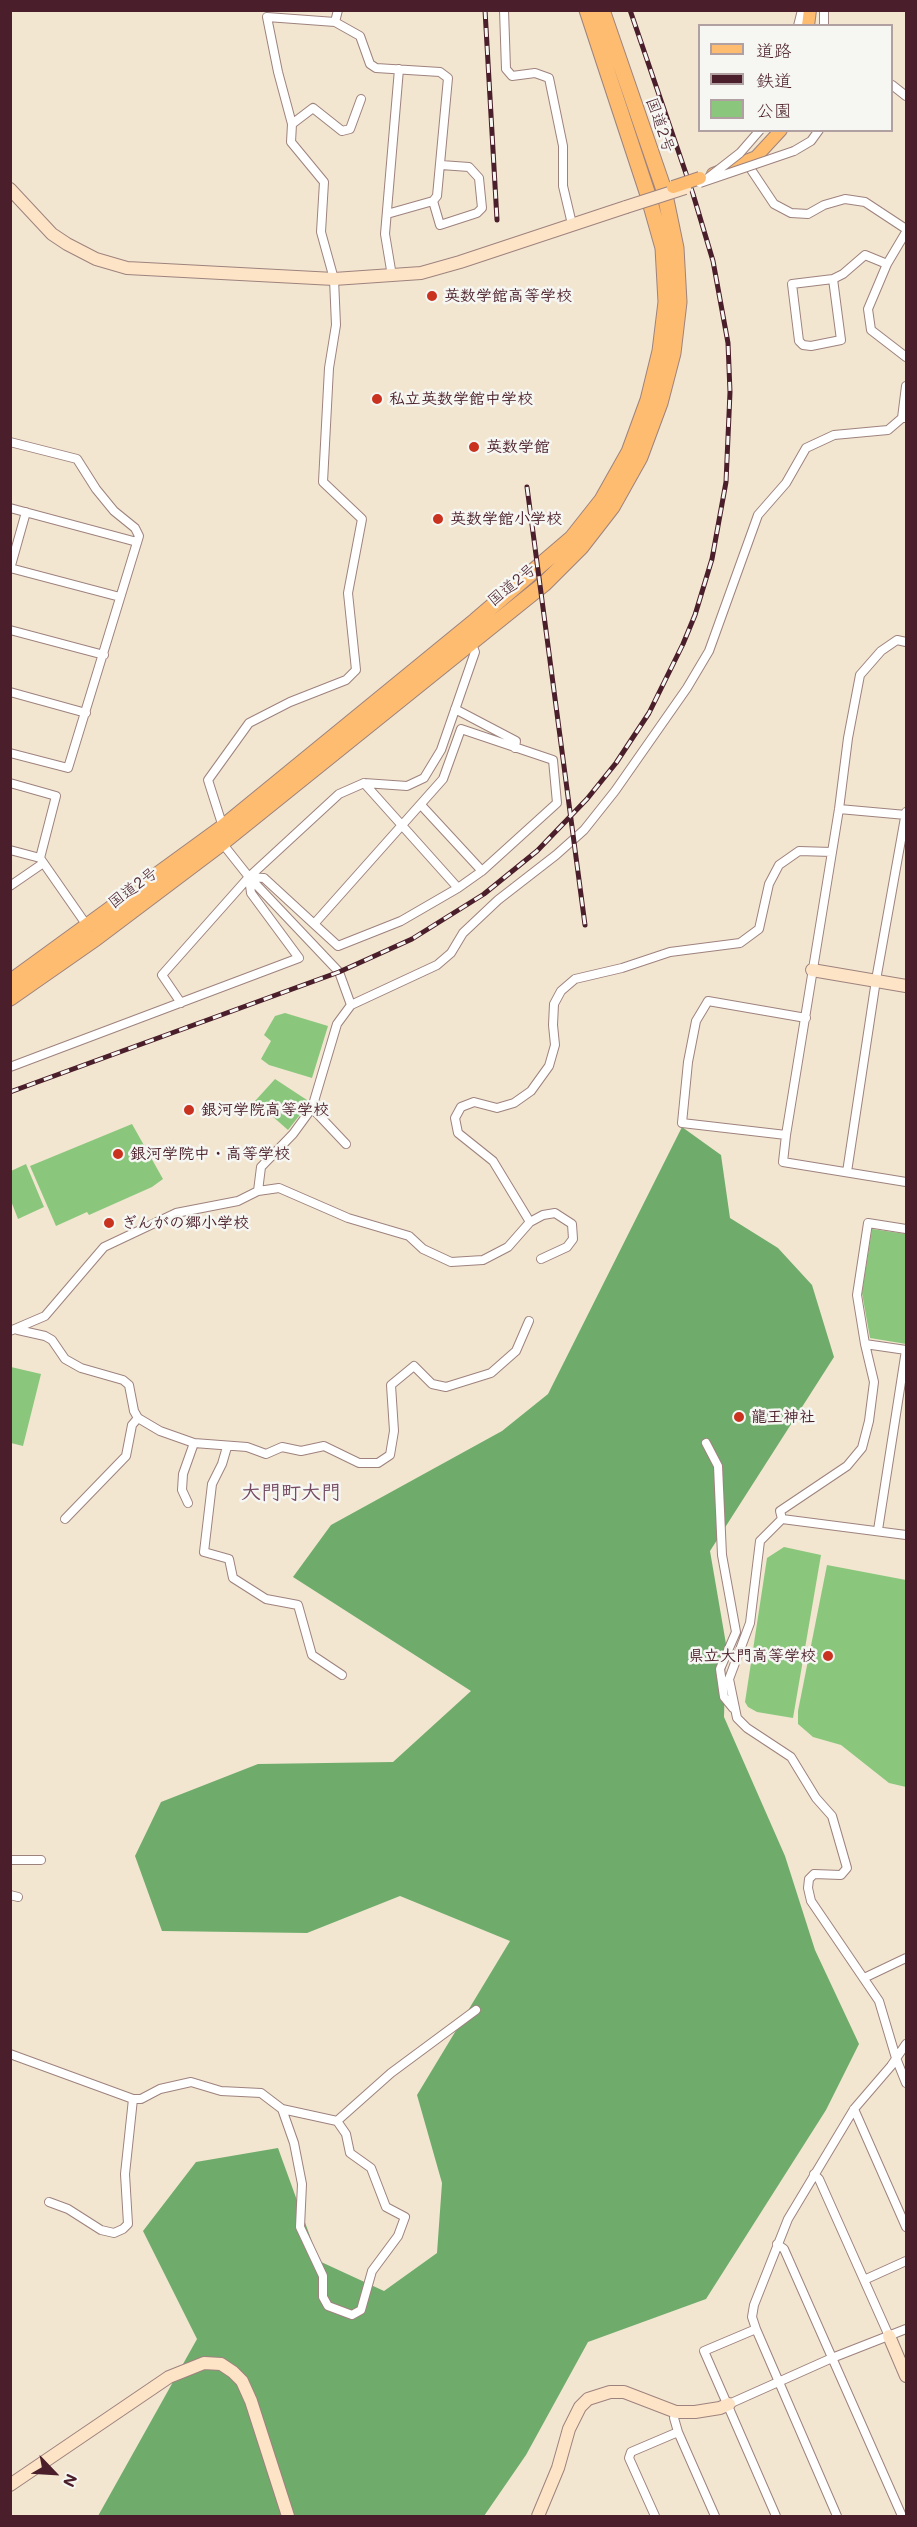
<!DOCTYPE html>
<html>
<head>
<meta charset="utf-8">
<style>
	body { margin:0 }
	#map { position:relative; width:917px; height:2527px; overflow:hidden; background:#f2e6d0; font-family:Mali,"Klee One",sans-serif }
	canvas { display:block }
	.frame { position:absolute; inset:0; border:12px solid #4a1f2b; pointer-events:none }
	.legend { position:absolute; left:698px; top:24px; width:195px; height:108px; box-sizing:border-box; background:#f6f6f2; border:2px solid #b1a0a2; margin:0; padding:8px 10px; list-style:none; font-size:18px; color:#4a1f2b }
	.legend li { display:flex; align-items:center; gap:12px; height:30px }
	.legend b { width:30px; border:2px solid #b1a0a2 }
	.north { position:absolute; left:24px; top:2443px; width:60px; height:60px; -webkit-text-stroke:4px #f6f6f2; paint-order:stroke; rotate:115deg; font-size:16px; font-weight:700; line-height:24px; text-align:center; color:#4a1f2b }
	.north::after { content:''; display:block; margin:auto; width:21px; height:27px; background:#4a1f2b; clip-path:polygon(50% 0,100% 100%,50% 72%,0 100%) }
</style>
</head>
<body>
<div id="map">
<canvas width="917" height="2527"></canvas>
<div class="frame"></div>
<ul class="legend">
<li><b style="height:8px;background:#fdbc70"></b>道路</li>
<li><b style="height:8px;background:#4a1f2b"></b>鉄道</li>
<li><b style="height:16px;background:#8ac77d"></b>公園</li>
</ul>
<div class="north">N</div>
</div>
<script>
const ctx = document.querySelector('canvas').getContext('2d');
ctx.lineJoin = 'round';
function fill(path, color) { ctx.fillStyle = color; ctx.fill(path, 'evenodd'); }
const toPath = rows => new Path2D(rows.map(r => 'M' + r).join(''));
function stroke(path, color, width, dash) { ctx.strokeStyle = color; ctx.lineWidth = width; ctx.lineCap = dash ? 'butt' : 'round'; ctx.setLineDash(dash || []); ctx.stroke(path); }
function drawText(font, color, halo, rows, align = 'center') {
  ctx.font = font + ' Mali,"Klee One",sans-serif'; ctx.lineWidth = 5; ctx.setLineDash([]); ctx.textBaseline = 'middle'; ctx.strokeStyle = halo; ctx.fillStyle = color; for (const [text, x, y, turn = 0] of rows) {
    ctx.save(); ctx.translate(x, y); ctx.rotate((+turn || 0) * Math.PI / 180); ctx.textAlign = isNaN(turn) ? turn : align; if (halo) ctx.strokeText(text, 0, 0); ctx.fillText(text, 0, 0); ctx.restore();
  }
}
const green = toPath([
	[285,1013,328,1026,312,1078,269,1065,261,1059,271,1041,264,1035,275,1016],
	[275,1079,310,1102,288,1130,255,1101],
	[132,1124,163,1179,152,1187,89,1215,87,1212,56,1226,30,1166],
	[26,1164,44,1207,18,1219,11,1201,11,1171],
	[872,1229,906,1234,906,1344,870,1338,862,1293],
	[11,1367,41,1374,23,1446,11,1443],
	[784,1547,821,1555,793,1718,757,1712,748,1707,745,1702,767,1558],
	[827,1565,906,1580,906,1787,889,1783,841,1745,813,1737,798,1724,798,1711]
]);
const forest = toPath([
	[682,1127,721,1155,730,1218,778,1248,812,1285,834,1357,710,1551,726,1644,724,1717,785,1856,815,1950,859,2044,826,2110,706,2299,588,2342,526,2455,484,2516,98,2516,197,2339,143,2231,196,2162,278,2148,319,2261,384,2291,437,2253,442,2183,417,2095,510,1941,400,1896,307,1933,162,1931,135,1856,161,1802,258,1764,393,1762,471,1691,293,1577,331,1525,502,1431,548,1394]
]);
const street = toPath([
	[504,10,506,69,512,76,535,73,549,78,563,146,563,186,572,224],
	[824,10,824,26],
	[335,22,338,10],
	[798,26,802,10],
	[892,85,906,96],
	[292,124,278,72,267,17,335,22,360,36,370,64,376,68,440,72,448,78,437,196,433,201,387,214],
	[794,151,811,141,819,130],
	[746,162,774,204,791,213,808,214,824,205,845,199,865,202,906,229],
	[433,201,440,225,477,213,482,208,479,178,469,167,441,165],
	[906,232,887,264,868,309,871,330,906,357],
	[392,276,385,234,399,69],
	[833,279,841,340,811,346,803,345,799,341,792,284,833,279,843,274,865,255,887,264],
	[905,418,902,418,906,386],
	[10,442,77,459,96,489,114,511,135,528,139,536,68,768,10,753],
	[10,508,137,542],
	[10,568,120,597],
	[10,569,26,512],
	[10,630,104,655],
	[906,642,897,640,881,651,860,675,848,738,839,809,786,1135,783,1162,906,1182],
	[10,692,86,713],
	[455,709,516,741,515,748],
	[10,783,56,796,40,858,88,927],
	[364,783,458,888],
	[421,805,482,871],
	[839,809,906,815],
	[223,827,208,780,249,723,290,702,346,680,356,670,348,593,362,519,323,482,329,368,336,325,334,279,321,232,324,182,291,142,292,124,313,108,342,131,350,129,361,99],
	[222,843,249,877,339,972,351,1005],
	[10,850,40,858],
	[10,886,42,864],
	[181,1003,162,975,249,877,339,794,364,783,407,786,424,778,441,750,475,652,471,642],
	[10,1067,299,958,251,893,249,877,264,878,314,924,338,946,401,921,458,888,482,871,557,803,553,760,461,729,443,779,314,924],
	[312,1108,346,1144],
	[786,1135,682,1123,688,1062,696,1021,708,1001,806,1018],
	[847,1172,876,980,906,812],
	[258,1191,279,1188,348,1218,409,1236,423,1249,451,1262,483,1260,508,1247,530,1222,543,1215,555,1213,572,1224,573,1239,567,1247,541,1259],
	[530,1222,493,1161,458,1133,455,1118,461,1107,474,1102,497,1108,514,1103,531,1091,549,1066,555,1045,553,1025,554,1004,561,991,575,979,622,968,670,952,740,943,759,929,769,884,779,865,799,851,832,852],
	[906,1229,868,1223,857,1295,865,1344,906,1350],
	[18,1330,45,1336,52,1340,65,1359,81,1368,123,1380,129,1385,134,1411,138,1418,160,1431,194,1443,247,1447,266,1454,282,1447,301,1451,324,1446,359,1463,378,1463,390,1455,394,1431,391,1385,414,1366,432,1384,446,1387,491,1373,516,1351,529,1321],
	[10,1331,45,1316,104,1247,176,1213,238,1201,258,1191,261,1167,293,1134,312,1108,337,1024,351,1005,437,965,451,953,463,933,498,900,556,855,584,830,615,791,687,688,709,651,758,515,786,483,806,448,834,435,888,430,902,418],
	[865,1344,874,1382,869,1421,862,1448,847,1466,780,1511,782,1519,906,1535],
	[706,1443,718,1466,722,1555,736,1632,720,1669,724,1697,733,1708],
	[227,1447,222,1464,212,1484,204,1552,229,1559,233,1578,266,1599,298,1605,312,1655,342,1675],
	[188,1503,182,1490,183,1474,194,1443],
	[65,1519,126,1456,132,1425,138,1418],
	[782,1519,760,1541,750,1623,729,1679,737,1718,747,1728,791,1757,816,1798,832,1816,847,1868,841,1875,814,1874,809,1879,808,1888,811,1901,879,2001,896,2058,906,2083],
	[878,1530,906,1350],
	[10,1860,41,1860],
	[10,1895,18,1897],
	[864,1978,906,1958],
	[10,2054,133,2099,141,2099,160,2089,191,2082,221,2091,261,2093,282,2109,337,2121,391,2073,476,2010],
	[282,2109,294,2143,302,2184,300,2227,323,2276,323,2297,328,2306,352,2315,361,2310,372,2271,398,2236,405,2217,386,2207,371,2168,350,2153,346,2134,337,2121],
	[854,2109,906,2227],
	[814,2174,819,2179,889,2336],
	[49,2202,68,2209,101,2230,114,2233,123,2229,128,2224,125,2174,133,2099],
	[777,2244,784,2249,902,2516],
	[864,2280,906,2261],
	[756,2329,837,2516],
	[729,2404,832,2358,906,2329],
	[678,2432,715,2516],
	[655,2516,629,2458,631,2452,678,2432,674,2418,676,2412],
	[776,2516,704,2351,756,2329,752,2317,754,2305,788,2219,854,2109,891,2066,906,2044]
]);
const secondary = toPath([
	[10,189,52,234,67,244,96,259,127,268,334,279,421,273,460,262,626,207],
	[812,970,906,986],
	[889,2336,906,2376],
	[10,2485,169,2377,204,2363,221,2364,233,2372,242,2381,251,2401,288,2516],
	[538,2516,558,2468,569,2429,580,2407,588,2399,610,2392,624,2392,676,2412,695,2412,720,2408,729,2404]
]);
const primary = toPath([
	[808,26,810,10],
	[713,174,756,157,781,130]
]);
const highway = toPath([
	[10,982,223,827,475,621,572,538,602,500,629,452,648,400,660,351,666,302,663,248,648,195,587,10],
	[10,998,96,938,222,843,544,584,581,547,612,507,640,457,660,403,673,353,679,302,676,248,664,190,602,10]
]);
const rail = toPath([
	[485,10,497,220],
	[527,487,585,925],
	[10,1092,339,972,412,939,484,894,537,851,587,799,616,763,649,713,683,644,695,615,712,559,726,482,730,392,728,343,713,261,693,194,630,10]
]);
const streetBridge = toPath([
	[708,178,740,153,760,130],
	[700,183,794,151]
]);
const secondaryBridge = toPath([
	[626,207,685,188]
]);
const primaryBridge = toPath([
	[673,187,700,178]
]);
const markers = [
	[432,296,6,"#c8321e"],
	[377,399,6,"#c8321e"],
	[474,447,6,"#c8321e"],
	[438,519,6,"#c8321e"],
	[189,1110,6,"#c8321e"],
	[118,1154,6,"#c8321e"],
	[109,1223,6,"#c8321e"],
	[739,1417,6,"#c8321e"],
	[828,1656,6,"#c8321e"]
];
const streetNames = [
	["国道2号",660,125,71],
	["国道2号",512,585,-39],
	["国道2号",133,888,-37]
];
const poiNames = [
	["英数学館高等学校",444,296],
	["私立英数学館中学校",389,399],
	["英数学館",486,447],
	["英数学館小学校",450,519],
	["銀河学院高等学校",201,1110],
	["銀河学院中・高等学校",130,1154],
	["ぎんがの郷小学校",121,1223],
	["龍王神社",751,1417],
	["県立大門高等学校",816,1656,"right"]
];
const quarterNames = [
	["大門町大門",291,1493]
];
fill(green, '#8ac77d');
fill(forest, '#6fac6c');
stroke(street, '#9e827e', 10);
stroke(secondary, '#9e827e', 14);
stroke(primary, '#9e827e', 14);
stroke(highway, '#9e827e', 17);
stroke(street, '#fff', 8);
stroke(secondary, '#fee4c6', 12);
stroke(primary, '#fdbc70', 12);
stroke(highway, '#fdbc70', 15);
stroke(rail, '#4a1f2b', 5);
stroke(rail, '#f6f6f2', 3, [9]);
stroke(streetBridge, '#9e827e', 10, []);
stroke(secondaryBridge, '#9e827e', 14, []);
stroke(primaryBridge, '#9e827e', 14, []);
stroke(streetBridge, '#fff', 8);
stroke(secondaryBridge, '#fee4c6', 12);
stroke(primaryBridge, '#fdbc70', 12);
for (const [x, y, r, color] of markers) { const dot = new Path2D(); dot.arc(x, y, r, 0, 2 * Math.PI); ctx.fillStyle = color; ctx.fill(dot); stroke(dot, '#f6f6f2', 2); }
drawText('16px', '#4a1f2b', '#f6f6f2', streetNames);
drawText('bold 16px', '#4a1f2b', '#f6f6f2', poiNames, 'left');
drawText('bold 20px', '#754b63', '#f6f6f2', quarterNames);
</script>
</body>
</html>
